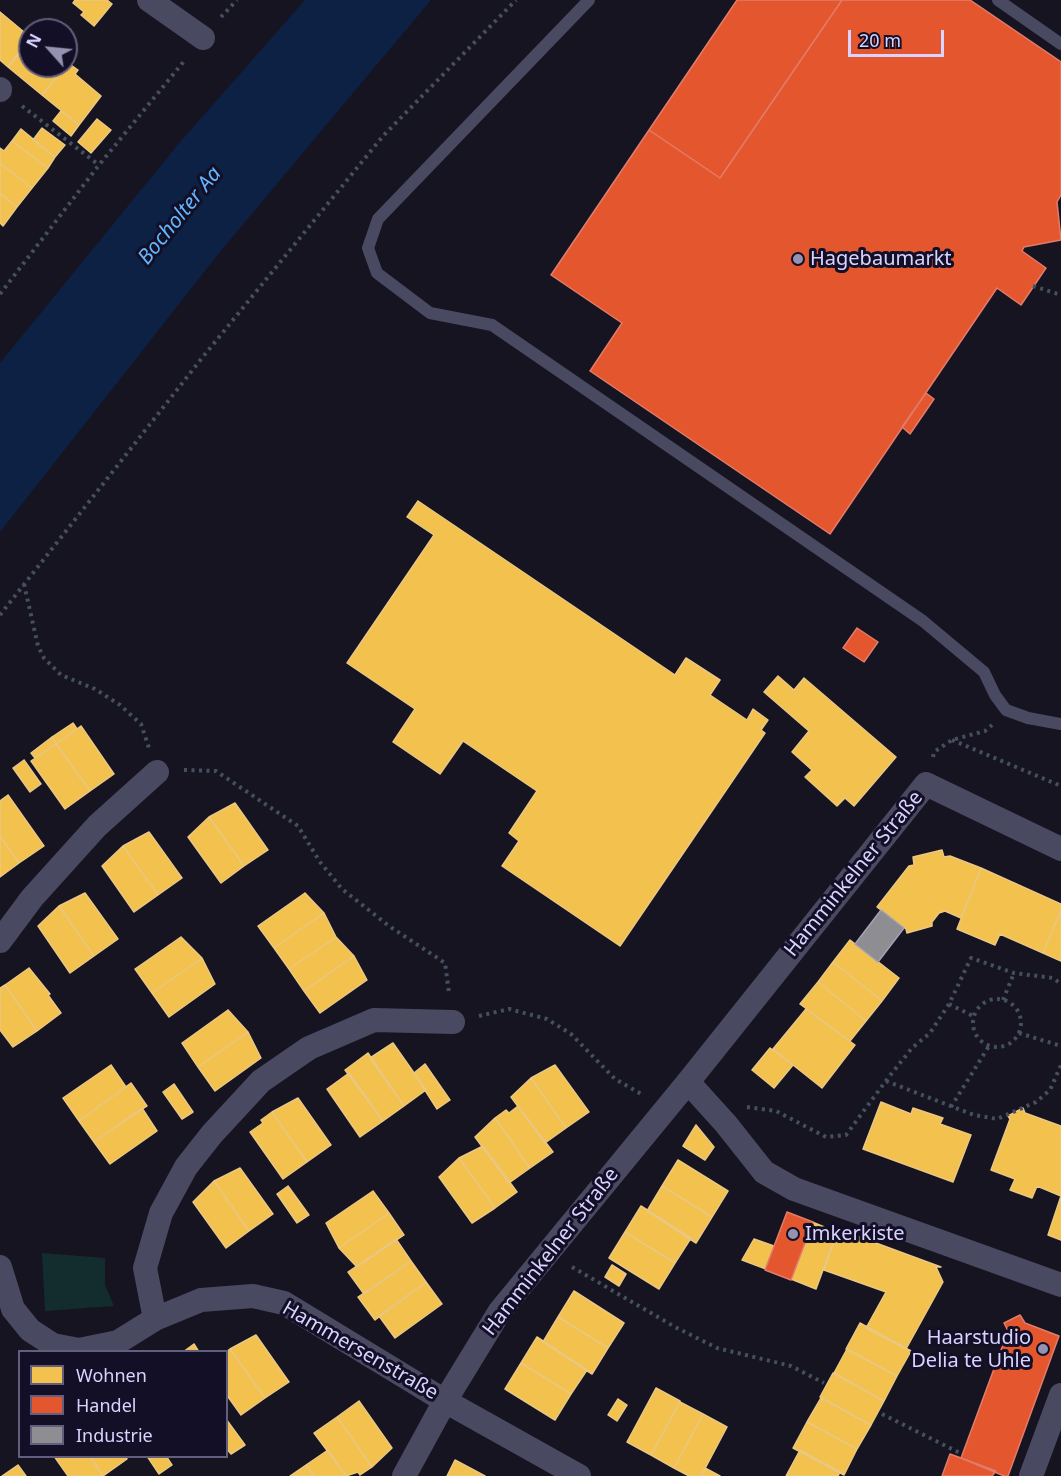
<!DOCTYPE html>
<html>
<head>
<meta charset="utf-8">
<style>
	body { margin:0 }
	#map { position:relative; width:1061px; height:1476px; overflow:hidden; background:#161421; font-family:"Noto Sans",sans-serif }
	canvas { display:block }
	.legend { position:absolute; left:18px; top:1350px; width:210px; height:108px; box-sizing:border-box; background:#130f26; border:2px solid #625e7d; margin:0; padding:8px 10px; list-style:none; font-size:18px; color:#d9d4ff }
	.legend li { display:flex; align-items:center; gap:12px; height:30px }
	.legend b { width:30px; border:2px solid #625e7d }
	.north { position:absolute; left:18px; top:18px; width:60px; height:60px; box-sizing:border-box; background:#130f26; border:2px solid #625e7d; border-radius:50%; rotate:297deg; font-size:16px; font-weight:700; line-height:24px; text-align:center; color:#d9d4ff }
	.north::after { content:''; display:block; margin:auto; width:21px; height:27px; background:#9591b1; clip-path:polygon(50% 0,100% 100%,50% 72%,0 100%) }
	.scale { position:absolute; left:848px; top:30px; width:96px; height:27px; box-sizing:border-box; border:3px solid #d9d4ff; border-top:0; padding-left:8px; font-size:18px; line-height:21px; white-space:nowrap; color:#d9d4ff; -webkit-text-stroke:4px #130f26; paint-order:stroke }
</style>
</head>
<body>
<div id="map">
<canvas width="1061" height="1476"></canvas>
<ul class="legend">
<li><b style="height:16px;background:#f2c14e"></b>Wohnen</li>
<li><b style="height:16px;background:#e4572e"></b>Handel</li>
<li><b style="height:16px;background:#8d8d92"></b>Industrie</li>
</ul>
<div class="north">N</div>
<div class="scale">20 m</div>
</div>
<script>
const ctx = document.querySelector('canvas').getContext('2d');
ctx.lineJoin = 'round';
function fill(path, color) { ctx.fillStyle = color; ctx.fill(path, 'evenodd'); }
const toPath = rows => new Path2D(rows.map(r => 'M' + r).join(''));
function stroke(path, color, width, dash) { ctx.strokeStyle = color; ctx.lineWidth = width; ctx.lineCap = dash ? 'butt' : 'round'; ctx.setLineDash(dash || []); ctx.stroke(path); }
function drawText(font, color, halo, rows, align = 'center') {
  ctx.font = font + ' "Noto Sans",sans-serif'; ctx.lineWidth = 6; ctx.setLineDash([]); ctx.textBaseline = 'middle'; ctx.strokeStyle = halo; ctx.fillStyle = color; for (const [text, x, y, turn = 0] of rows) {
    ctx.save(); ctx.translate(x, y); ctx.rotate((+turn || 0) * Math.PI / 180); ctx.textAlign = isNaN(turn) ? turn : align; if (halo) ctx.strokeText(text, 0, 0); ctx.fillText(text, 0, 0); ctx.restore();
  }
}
const green = toPath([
	[42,1253,105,1258,105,1285,114,1306,45,1311]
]);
const water = toPath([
	[305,0,431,0,219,253,0,532,0,363,180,142]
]);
const homes = toPath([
	[75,0,107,0,112,4,94,26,81,15,84,12,73,3,75,0],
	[0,12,30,37,8,67,0,60,0,12],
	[30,41,30,66,65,67,42,95,8,67,30,41],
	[68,63,78,70,75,74,101,96,79,125,42,95,68,63],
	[61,111,79,125,71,136,53,121,61,111],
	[97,119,111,130,91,153,78,142,97,119],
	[42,128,65,145,55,157,33,140,42,128],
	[21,129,55,157,48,168,12,141,21,129],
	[12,141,48,168,32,188,0,163,0,148,4,151,12,141],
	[0,163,32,188,17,207,0,193,0,163],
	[0,193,17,207,3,226,0,223,0,193],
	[418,501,675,675,686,658,720,680,710,695,747,720,753,709,768,720,761,730,765,733,620,946,502,866,519,841,509,833,537,791,463,741,440,774,393,742,415,709,347,663,434,535,407,517,418,501],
	[778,676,794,690,804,678,896,757,854,806,845,798,837,806,805,777,812,770,792,752,809,731,764,692,778,676],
	[73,723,77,729,56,744,52,737,73,723],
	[81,726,114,774,90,791,56,744,81,726],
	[52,737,56,744,35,758,31,753,52,737],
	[56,744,90,791,65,809,31,761,56,744],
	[24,760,41,784,30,792,13,768,24,760],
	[8,795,44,846,19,863,0,836,0,801,8,795],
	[235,803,268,850,244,866,209,817,235,803],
	[209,817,244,866,221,883,188,837,209,817],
	[149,832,182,878,158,895,123,846,149,832],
	[0,836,19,863,0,877,0,836],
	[123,846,158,895,134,912,102,866,123,846],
	[942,850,944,857,950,856,981,868,961,918,945,911,939,913,932,922,932,926,907,933,906,929,877,907,909,866,914,865,913,857,942,850],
	[981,868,1061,904,1061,910,1043,953,1000,934,995,945,957,929,981,868],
	[85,893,118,939,94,956,59,906,85,893],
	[305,893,324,913,274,948,258,926,305,893],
	[59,906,94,956,70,973,38,926,59,906],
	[1061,910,1061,961,1043,953,1061,910],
	[324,913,336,937,289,969,274,948,324,913],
	[181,937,202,958,152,993,135,969,181,937],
	[336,937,354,956,304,991,289,969,336,937],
	[850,940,899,978,882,1001,833,962,850,940],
	[354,956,367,980,320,1013,304,991,354,956],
	[202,958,215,984,169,1017,152,993,202,958],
	[833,962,882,1001,866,1021,818,982,833,962],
	[29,968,50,994,48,995,61,1013,37,1031,5,985,29,968],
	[818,982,866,1021,850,1041,800,1004,818,982],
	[5,985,37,1031,13,1047,0,1030,0,988,5,985],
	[806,1009,855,1045,822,1088,773,1049,806,1009],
	[228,1010,248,1032,198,1067,182,1043,228,1010],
	[248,1032,261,1058,215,1091,198,1067,248,1032],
	[393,1043,426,1090,404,1106,370,1058,393,1043],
	[770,1048,793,1065,774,1088,752,1070,770,1048],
	[368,1053,404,1106,383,1121,345,1070,368,1053],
	[425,1064,450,1100,437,1109,414,1073,425,1064],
	[111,1065,126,1087,79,1121,63,1098,111,1065],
	[555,1065,589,1112,566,1128,531,1078,555,1065],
	[349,1073,383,1121,360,1137,327,1089,349,1073],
	[531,1078,566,1128,545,1143,511,1097,531,1078],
	[131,1083,147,1106,94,1142,79,1121,131,1083],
	[174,1084,193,1112,182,1119,163,1092,174,1084],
	[298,1098,331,1145,307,1162,272,1112,298,1098],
	[881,1102,911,1114,913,1108,943,1118,940,1124,971,1135,953,1182,863,1149,881,1102],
	[518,1106,553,1152,530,1168,495,1118,506,1110,509,1113,518,1106],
	[142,1108,157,1131,110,1164,94,1142,142,1108],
	[1023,1108,1025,1113,1061,1126,1061,1240,1048,1235,1061,1196,1037,1186,1032,1198,1010,1190,1015,1179,991,1170,1010,1119,1008,1116,1023,1108],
	[272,1112,307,1162,283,1179,250,1132,263,1123,261,1120,272,1112],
	[495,1118,530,1168,509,1183,475,1137,495,1118],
	[696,1125,714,1147,705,1160,683,1146,696,1125],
	[483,1146,517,1192,495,1208,459,1158,483,1146],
	[459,1158,495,1208,472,1223,439,1177,459,1158],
	[678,1160,728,1191,712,1217,662,1186,678,1160],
	[240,1168,273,1214,249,1231,214,1181,240,1168],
	[214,1181,249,1231,226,1248,193,1202,214,1181],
	[288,1186,309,1215,297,1223,277,1194,288,1186],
	[662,1186,712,1217,696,1243,647,1211,662,1186],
	[373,1191,389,1213,339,1248,326,1223,373,1191],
	[641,1206,691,1238,675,1263,625,1232,641,1206],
	[389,1213,404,1235,357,1267,339,1248,389,1213],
	[812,1222,837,1232,816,1289,791,1279,812,1222],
	[838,1229,941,1267,936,1267,943,1282,906,1349,866,1328,886,1292,824,1270,838,1229],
	[625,1232,675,1263,659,1289,609,1258,625,1232],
	[396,1239,411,1261,364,1294,348,1272,396,1239],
	[754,1239,774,1246,766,1269,742,1260,754,1239],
	[411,1261,426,1282,375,1320,358,1297,411,1261],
	[612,1265,626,1274,619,1286,605,1277,612,1265],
	[426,1282,442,1304,395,1338,379,1316,426,1282],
	[574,1291,624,1323,608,1348,558,1317,574,1291],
	[558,1317,608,1348,592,1374,543,1342,558,1317],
	[860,1323,911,1351,897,1376,846,1349,860,1323],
	[256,1335,289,1382,265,1398,230,1349,256,1335],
	[537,1337,587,1370,571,1394,521,1363,537,1337],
	[194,1344,199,1352,183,1352,194,1344],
	[230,1349,265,1398,241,1415,226,1394,226,1352,230,1349],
	[847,1349,897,1376,884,1401,834,1373,847,1349],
	[521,1363,571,1394,555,1420,505,1389,521,1363],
	[833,1373,884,1401,871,1425,820,1397,833,1373],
	[656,1388,680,1401,651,1455,627,1442,656,1388],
	[821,1398,871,1425,857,1449,807,1422,821,1398],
	[618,1399,627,1405,617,1421,608,1415,618,1399],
	[359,1401,392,1448,372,1467,337,1417,359,1401],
	[680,1402,703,1414,674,1468,651,1455,680,1402],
	[703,1414,727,1427,701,1476,689,1476,674,1468,703,1414],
	[337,1417,372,1467,360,1475,358,1472,346,1476,314,1433,337,1417],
	[226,1419,245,1445,231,1454,226,1448,226,1419],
	[807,1422,857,1449,844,1475,793,1448,807,1422],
	[328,1450,346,1476,314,1476,306,1465,328,1450],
	[800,1450,840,1472,838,1476,786,1476,800,1450],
	[54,1456,90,1456,103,1476,68,1476,54,1456],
	[90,1456,125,1456,127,1459,103,1476,90,1456],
	[147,1456,166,1456,172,1465,159,1474,147,1456],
	[455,1460,485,1476,447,1476,455,1460],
	[18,1465,26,1476,2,1476,18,1465],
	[306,1465,314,1476,290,1476,306,1465],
	[705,1468,720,1476,701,1476,705,1468]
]);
const shops = toPath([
	[737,0,842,0,720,178,649,130,737,0],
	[842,0,970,0,1061,62,1061,195,1057,202,1061,240,1024,247,1022,251,1046,268,1021,305,997,288,830,534,590,371,622,323,551,275,649,130,720,178,842,0],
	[926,393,934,399,910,434,902,427,926,393],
	[857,628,878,642,864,662,843,648,857,628],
	[787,1212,813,1222,791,1280,765,1270,787,1212],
	[1020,1315,1025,1323,1059,1336,1008,1476,1004,1476,961,1458,1008,1331,1004,1323,1020,1315],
	[950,1454,961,1458,996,1471,992,1476,942,1476,950,1454]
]);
const industry = toPath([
	[881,910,904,928,878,962,855,944,881,910]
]);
const path = toPath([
	[221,17,237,0],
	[22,106,99,165],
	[1033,286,1061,295],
	[0,294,99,165,185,60],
	[24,584,38,646,44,658,61,675,95,689,120,705,141,724,149,748],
	[0,615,202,358,383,136,516,0],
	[952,740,1061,786],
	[933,757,934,752,952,740,985,731,992,725],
	[184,770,216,771,298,826,320,862,342,889,389,926,445,963,449,993],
	'973 1023a24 24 0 1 1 48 0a24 24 0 1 1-48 0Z',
	[1003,1000,1014,973],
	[949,1004,973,1016],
	[479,1016,509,1009,547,1019,571,1034,615,1079,643,1095],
	[1019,1033,1061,1046],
	[886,1081,974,1115,997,1119,1036,1102,1050,1090,1061,1065],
	[747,1107,776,1111,826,1137,846,1135,888,1078,912,1048,930,1033,949,1004,971,958,1014,973,1053,978,1061,984],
	[951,1107,989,1046],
	[572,1267,675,1327,717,1348,791,1366,824,1383],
	[882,1414,960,1453]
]);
const service = toPath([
	[589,0,378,219,368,248,377,273,430,313,492,325,923,621,984,672,995,695,1006,710,1028,718,1061,724],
	[998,0,1061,44]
]);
const minor = toPath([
	[149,0,203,38],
	[0,90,0,89],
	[0,941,32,898,97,826,157,772],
	[688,1082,726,1124,764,1172,794,1189,1061,1285],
	[0,1267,13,1309,30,1330,53,1345,79,1350,118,1342,155,1319,201,1300,253,1296,284,1303,445,1401,579,1476],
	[155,1319,145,1268,161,1213,186,1167,212,1134,261,1081,309,1048,374,1020,453,1022],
	[404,1476,445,1401,500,1311,688,1082,926,784,1061,849],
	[1031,1476,1061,1395]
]);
const markers = [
	[798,259,6,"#9591b1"],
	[793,1234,6,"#9591b1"],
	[1043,1349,6,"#9591b1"]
];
const poiNames = [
	["Hagebaumarkt",810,259],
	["Imkerkiste",805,1234],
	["Haarstudio",1031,1338,"right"],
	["Delia te Uhle",1031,1361,"right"]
];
const streetNames = [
	["Hamminkelner Straße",854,874,-51],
	["Hamminkelner Straße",551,1252,-52],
	["Hammersenstraße",360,1351,30]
];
const waterNames = [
	["Bocholter Aa",180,216,-51]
];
fill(green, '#132c2d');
fill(water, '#0d2144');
fill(homes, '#f2c14e');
stroke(homes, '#eac783', 1.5);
fill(shops, '#e4572e');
stroke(shops, '#e17c6d', 1.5);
fill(industry, '#8d8d92');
stroke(industry, '#a4a2b3', 1.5);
stroke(path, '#44505f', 4, [3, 4.5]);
stroke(service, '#4a4962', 12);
stroke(minor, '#4a4962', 24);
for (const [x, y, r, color] of markers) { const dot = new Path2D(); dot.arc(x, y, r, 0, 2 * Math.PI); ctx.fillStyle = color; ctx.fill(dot); stroke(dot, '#130f26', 2); }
drawText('20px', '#d9d4ff', '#130f26', poiNames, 'left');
drawText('20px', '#d9d4ff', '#130f26', streetNames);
drawText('italic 21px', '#62b6ff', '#130f26', waterNames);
</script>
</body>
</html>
